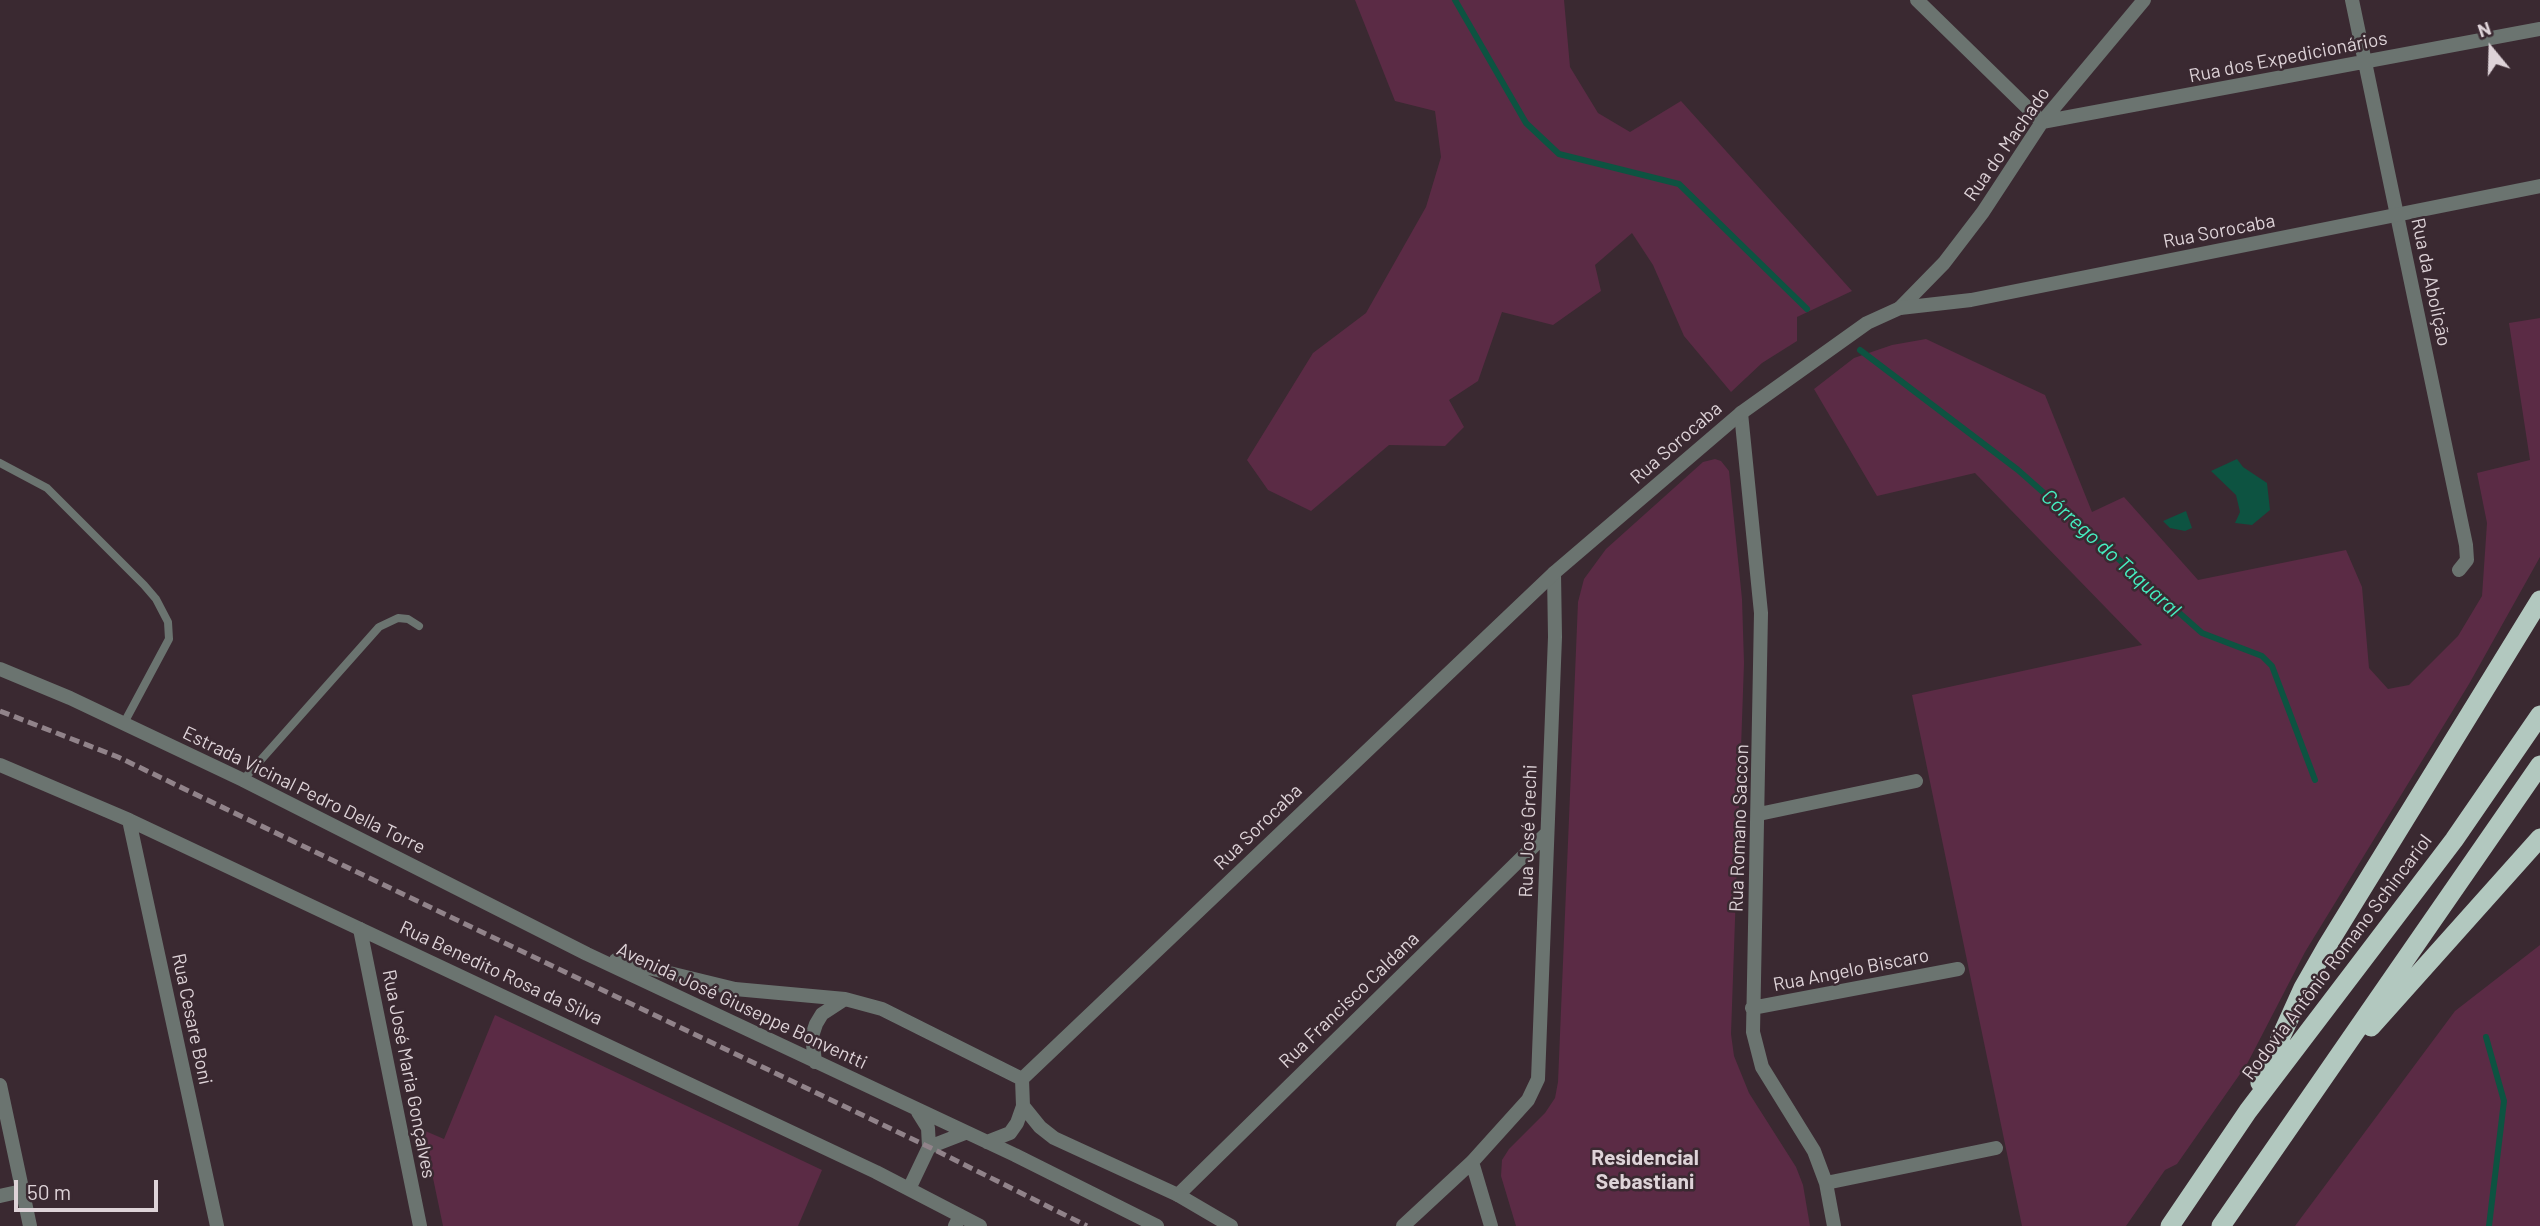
<!DOCTYPE html>
<html>
<head>
<meta charset="utf-8">
<style>
	body { margin:0 }
	#map { position:relative; width:2540px; height:1226px; overflow:hidden; background:#3a2931; font-family:Barlow,sans-serif }
	canvas { display:block }
	.north { position:absolute; left:2456px; top:14px; width:70px; height:70px; -webkit-text-stroke:5px #3a2931; paint-order:stroke; rotate:341deg; font-size:19px; font-weight:700; line-height:28px; text-align:center; color:#ded3d8 }
	.north::after { content:''; display:block; margin:auto; width:24px; height:32px; background:#ded3d8; clip-path:polygon(50% 0,100% 100%,50% 72%,0 100%) }
	.scale { position:absolute; left:14px; top:1180px; width:144px; height:32px; box-sizing:border-box; border:4px solid #ded3d8; border-top:0; padding-left:9px; font-size:21px; line-height:24px; white-space:nowrap; color:#ded3d8; -webkit-text-stroke:5px #3a2931; paint-order:stroke }
</style>
</head>
<body>
<div id="map">
<canvas width="2540" height="1226"></canvas>
<div class="north">N</div>
<div class="scale">50 m</div>
</div>
<script>
const ctx = document.querySelector('canvas').getContext('2d');
ctx.lineJoin = 'round';
function fill(path, color) { ctx.fillStyle = color; ctx.fill(path, 'evenodd'); }
const toPath = rows => new Path2D(rows.map(r => 'M' + r).join(''));
function stroke(path, color, width, dash) { ctx.strokeStyle = color; ctx.lineWidth = width; ctx.lineCap = dash ? 'butt' : 'round'; ctx.setLineDash(dash || []); ctx.stroke(path); }
function drawText(font, color, halo, rows, align = 'center') {
  ctx.font = font + ' Barlow,sans-serif'; ctx.lineWidth = 5; ctx.setLineDash([]); ctx.textBaseline = 'middle'; ctx.strokeStyle = halo; ctx.fillStyle = color; for (const [text, x, y, turn = 0] of rows) {
    ctx.save(); ctx.translate(x, y); ctx.rotate((+turn || 0) * Math.PI / 180); ctx.textAlign = isNaN(turn) ? turn : align; if (halo) ctx.strokeText(text, 0, 0); ctx.fillText(text, 0, 0); ctx.restore();
  }
}
const green = toPath([
	[1355,0,1564,0,1570,67,1598,113,1630,132,1681,101,1852,291,1797,317,1797,341,1762,363,1731,392,1684,336,1653,265,1632,233,1595,265,1601,291,1553,325,1502,312,1478,381,1449,400,1464,427,1445,446,1389,445,1311,511,1268,490,1247,460,1313,353,1366,313,1426,207,1441,157,1435,111,1395,101],
	[2540,318,2540,557,2469,684,2305,952,2247,1064,2177,1164,2165,1170,2126,1226,2022,1226,1912,695,2142,645,1975,473,1877,496,1814,389,1854,358,1892,345,1926,339,2045,395,2092,512,2124,497,2198,580,2346,550,2362,587,2369,668,2388,689,2409,685,2458,636,2482,596,2487,523,2477,473,2530,460,2509,323],
	[1715,459,1721,461,1729,471,1742,599,1744,663,1731,1034,1734,1056,1749,1093,1796,1167,1803,1185,1810,1226,1516,1226,1501,1176,1502,1160,1509,1149,1545,1113,1555,1098,1558,1082,1578,602,1584,579,1606,549,1703,462],
	[2540,945,2540,1226,2295,1226,2455,1011],
	[495,1015,822,1170,798,1226,443,1226,423,1130,444,1139]
]);
const water = toPath([
	[2237,459,2243,467,2267,483,2270,510,2252,525,2235,523,2240,512,2236,495,2211,471],
	[2186,511,2192,528,2185,531,2170,528,2163,521]
]);
const stream = toPath([
	[1455,0,1526,123,1559,154,1679,184,1807,309],
	[1860,350,2018,470,2202,633,2262,656,2272,666,2315,780],
	[2486,1037,2504,1101,2489,1226]
]);
const service = toPath([
	[0,463,47,488,144,585,156,599,168,622,169,639,124,723],
	[243,780,379,627,398,618,408,619,419,626]
]);
const minor = toPath([
	[1917,0,2042,122,2540,29],
	[2352,0,2466,545,2467,560,2459,570],
	[1900,308,1944,263,1983,212,2042,122,2144,0],
	[1741,413,1761,613,1753,1032,1762,1067,1814,1151,1826,1183,1834,1226],
	[0,765,129,820,360,929],
	[1759,814,1916,781],
	[129,820,217,1226],
	[1752,1008,1958,969],
	[0,1085,30,1226],
	[1472,1162,1491,1226],
	[1826,1183,1996,1148],
	[1178,1195,1547,833],
	[0,1196,22,1191],
	[955,1226,960,1216],
	[1403,1226,1472,1162,1528,1100,1538,1079,1555,637,1554,573]
]);
const tertiary = toPath([
	[0,669,70,698,243,780,587,954,1015,1155,1157,1226],
	[360,929,876,1172,980,1226],
	[360,929,420,1226],
	[616,960,735,989,845,999,882,1009,1022,1079,1023,1106,1040,1127,1054,1138,1178,1195,1231,1226],
	[815,1062,812,1036,816,1024,822,1014,845,999],
	[1022,1079,1554,573,1741,413,1867,323,1900,308,1971,300,2540,186],
	[987,1142,1010,1133,1017,1123,1023,1106],
	[929,1147,965,1133],
	[909,1189,929,1147,928,1128,918,1112]
]);
const trunk = toPath([
	[2371,1027,2540,838],
	[2260,1083,2303,988,2327,946,2540,600],
	[2170,1226,2248,1111,2454,840,2540,715],
	[2221,1226,2540,765]
]);
const rail = toPath([
	[0,711,118,757,929,1147,1087,1226]
]);
const streetNames = [
	["Rua dos Expedicionários",2288,57,-11],
	["Rua do Machado",2007,144,-55],
	["Rua Sorocaba",2219,231,-11],
	["Rua da Abolição",2431,282,78],
	["Rua Sorocaba",1676,443,-41],
	["Estrada Vicinal Pedro Della Torre",304,790,26],
	["Rua Sorocaba",1258,827,-44],
	["Rua Romano Saccon",1739,828,-88],
	["Rua José Grechi",1528,831,-88],
	["Rodovia Antônio Romano Schincariol",2337,957,-53],
	["Rua Angelo Biscaro",1851,970,-11],
	["Rua Benedito Rosa da Silva",501,973,25],
	["Rua Francisco Caldana",1349,1000,-44],
	["Avenida José Giuseppe Bonventti",742,1006,25],
	["Rua Cesare Boni",192,1019,78],
	["Rua José Maria Gonçalves",409,1074,79]
];
const waterNames = [
	["Córrego do Taquaral",2111,553,42]
];
const neighbourhoodNames = [
	["Residencial",1645,1158],
	["Sebastiani",1645,1182]
];
fill(green, '#5b2b45');
fill(water, '#0d5341');
stroke(stream, '#0d5341', 6);
stroke(service, '#6b7470', 8);
stroke(minor, '#6b7470', 14);
stroke(tertiary, '#6b7470', 14);
stroke(trunk, '#b2c8bf', 19);
stroke(rail, '#91838a', 5, [10, 5]);
drawText('19px', '#ded3d8', '#3a2931', streetNames);
drawText('italic 21px', '#45eec0', '#3a2931', waterNames);
drawText('bold 21px', '#ded3d8', '#3a2931', neighbourhoodNames);
</script>
</body>
</html>
